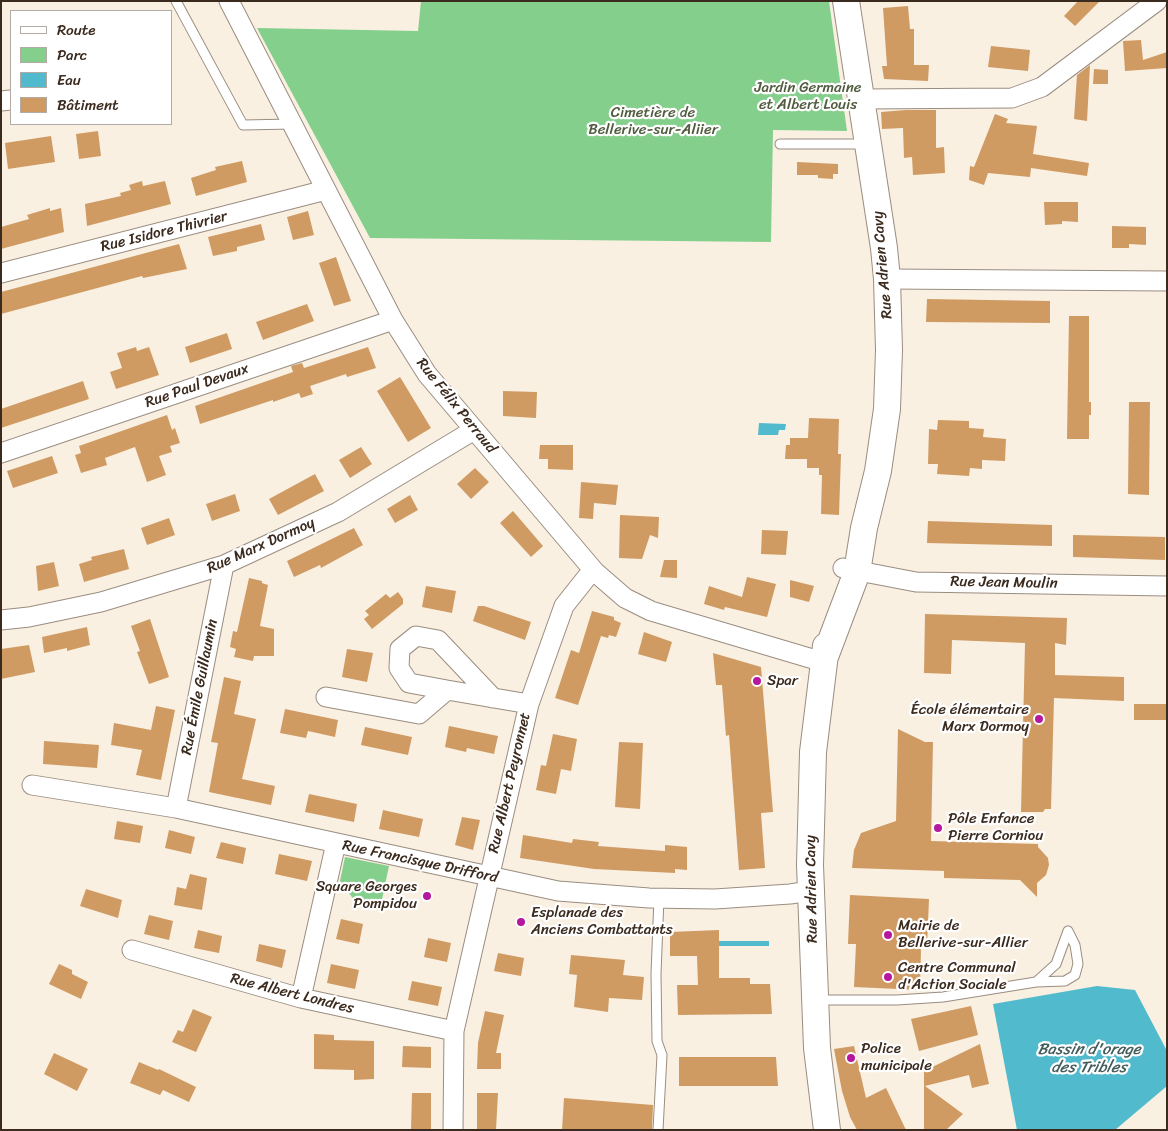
<!DOCTYPE html>
<html>
<head>
<meta charset="utf-8">
<style>
	body { margin:0 }
	#map { position:relative; width:1168px; height:1131px; overflow:hidden; background:#f9f0e2; font-family:Sriracha,sans-serif }
	canvas { display:block }
	.frame { position:absolute; inset:0; border:2px solid #3b2a1e; pointer-events:none }
	.legend { position:absolute; left:10px; top:10px; width:162px; height:115px; box-sizing:border-box; background:#fff; border:1px solid #b1aaa5; margin:0; padding:6px 9px; list-style:none; font-size:15px; color:#3b2a1e }
	.legend li { display:flex; align-items:center; gap:10px; height:25px }
	.legend b { width:25px; border:1px solid #b1aaa5 }
</style>
</head>
<body>
<div id="map">
<canvas width="1168" height="1131"></canvas>
<div class="frame"></div>
<ul class="legend">
<li><b style="height:6px;background:#fff"></b>Route</li>
<li><b style="height:14px;background:#85cf8c"></b>Parc</li>
<li><b style="height:14px;background:#51bbcd"></b>Eau</li>
<li><b style="height:14px;background:#cf9b63"></b>Bâtiment</li>
</ul>
</div>
<script>
const ctx = document.querySelector('canvas').getContext('2d');
ctx.lineJoin = 'round';
function fill(path, color) { ctx.fillStyle = color; ctx.fill(path, 'evenodd'); }
const toPath = rows => new Path2D(rows.map(r => 'M' + r).join(''));
function stroke(path, color, width, dash) { ctx.strokeStyle = color; ctx.lineWidth = width; ctx.lineCap = dash ? 'butt' : 'round'; ctx.setLineDash(dash || []); ctx.stroke(path); }
function drawText(font, color, halo, rows, align = 'center') {
  ctx.font = font + ' Sriracha,sans-serif'; ctx.lineWidth = 4.5; ctx.setLineDash([]); ctx.textBaseline = 'middle'; ctx.strokeStyle = halo; ctx.fillStyle = color; for (const [text, x, y, turn = 0] of rows) {
    ctx.save(); ctx.translate(x, y); ctx.rotate((+turn || 0) * Math.PI / 180); ctx.textAlign = isNaN(turn) ? turn : align; if (halo) ctx.strokeText(text, 0, 0); ctx.fillText(text, 0, 0); ctx.restore();
  }
}
const green = toPath([
	[421,1,829,1,847,131,773,130,771,242,370,238,257,28,418,31],
	[345,857,389,866,380,909,357,904,340,881]
]);
const water = toPath([
	[759,423,786,424,785,430,779,430,778,435,758,435],
	[717,941,769,941,769,946,717,946],
	[1097,986,1135,990,1167,1051,1167,1086,1115,1130,1017,1130,993,1004]
]);
const building = toPath([
	[1078,1,1100,1,1075,26,1064,16],
	[908,6,910,29,914,29,914,65,929,65,928,81,884,79,882,66,887,66,883,8],
	[1141,40,1143,60,1167,52,1167,68,1125,71,1123,41],
	[991,46,1030,50,1028,71,988,67],
	[1090,65,1087,121,1074,119,1077,75],
	[1094,69,1108,70,1108,84,1093,84],
	[906,110,936,110,936,148,944,147,945,173,913,175,912,157,904,158,903,128,882,129,881,112],
	[995,114,1008,119,1006,123,1037,126,1033,154,1089,163,1087,176,1031,168,1030,177,988,173,984,185,969,180,970,166,974,167],
	[98,131,101,156,79,159,76,134],
	[51,136,55,162,8,169,5,143],
	[242,161,247,182,196,196,191,178,216,170,215,167],
	[797,162,838,164,838,174,833,174,833,179,818,178,818,175,797,175],
	[142,181,143,186,165,181,171,204,87,226,85,204,121,196,120,193,131,190,129,185],
	[1044,202,1078,202,1078,222,1062,221,1062,224,1045,225],
	[50,208,50,211,61,208,64,232,1,249,1,227,29,219,27,215],
	[308,211,314,235,293,240,287,217],
	[261,224,265,240,237,247,237,251,213,256,208,237],
	[1112,226,1146,227,1146,245,1129,244,1129,248,1112,248],
	[179,244,187,269,143,278,142,276,1,314,1,292],
	[336,257,351,301,334,306,319,263],
	[927,299,1050,301,1050,323,926,322],
	[307,304,314,321,263,340,256,322],
	[1069,316,1089,316,1089,402,1091,402,1091,415,1089,415,1089,439,1067,439],
	[227,333,232,349,190,363,185,347],
	[136,347,137,351,149,347,159,375,116,389,110,372,122,368,117,353],
	[368,347,376,368,347,377,346,374,310,386,313,394,301,398,299,393,273,402,273,400,200,424,195,406,293,372,291,366,302,363,304,368],
	[400,377,431,428,408,442,377,391],
	[83,381,89,399,1,428,1,409],
	[503,391,537,392,536,418,503,416],
	[1129,402,1150,402,1149,495,1128,494],
	[167,415,172,430,175,428,180,443,170,446,172,452,159,456,166,475,147,482,135,447,105,458,107,465,81,473,75,455,81,453,79,446],
	[809,418,839,419,838,454,841,454,839,515,821,514,822,475,819,475,819,468,807,468,807,459,785,459,786,445,790,445,790,438,808,438],
	[938,420,969,421,969,428,984,429,983,437,1006,439,1005,461,982,460,982,469,970,468,969,476,937,474,938,464,928,464,929,429,937,430],
	[540,445,573,445,573,470,548,469,548,459,539,459],
	[361,447,372,464,350,478,339,460],
	[52,456,58,473,13,488,7,471],
	[475,468,489,482,471,499,457,484],
	[315,474,324,491,278,515,269,499],
	[581,482,618,485,616,505,594,503,593,519,579,518],
	[235,494,240,511,212,521,206,504],
	[410,495,418,510,395,523,387,509],
	[513,511,543,546,531,557,500,523],
	[620,515,659,517,658,538,650,535,642,559,619,558],
	[169,518,175,535,147,545,141,528],
	[928,521,1052,525,1052,546,927,543],
	[354,528,363,545,321,568,320,565,294,577,287,561],
	[762,530,788,531,786,555,761,554],
	[1073,535,1165,537,1165,560,1073,557],
	[124,549,129,569,84,582,79,564,92,560,91,557],
	[664,560,677,560,677,578,660,577],
	[54,562,59,586,38,591,36,566],
	[747,577,776,584,767,617,725,607,724,610,704,604,709,586,742,597],
	[249,578,262,581,262,583,268,585,260,626,274,629,274,656,254,656,253,661,234,657,236,649,230,647,233,631,237,632],
	[790,580,814,586,809,602,790,597],
	[426,586,456,591,452,613,422,607],
	[398,592,403,599,403,604,372,629,364,619,369,615,365,611,386,594,390,598],
	[478,606,484,606,531,622,525,640,473,621],
	[592,611,614,617,614,620,621,623,616,637,609,635,608,638,601,636,578,705,555,698,571,650,579,653],
	[925,614,1067,618,1066,645,1055,643,1055,675,1124,677,1124,701,1054,698,1051,809,1045,809,1043,812,1021,812,1025,643,952,640,951,674,924,673],
	[150,619,169,677,149,684,137,652,140,651,131,626],
	[87,627,90,645,67,651,67,648,44,653,42,637],
	[644,632,672,642,666,662,638,654],
	[29,645,35,672,1,679,1,649],
	[347,649,373,653,367,682,342,677],
	[713,653,761,667,773,812,761,813,765,868,739,870,729,735,726,736,722,685,716,685],
	[224,677,241,681,234,714,256,719,242,779,275,786,271,805,209,792,218,743,211,742],
	[1134,704,1167,704,1167,720,1134,720],
	[156,706,175,710,161,780,136,775,142,750,111,745,114,723,151,730],
	[285,709,338,720,335,737,308,731,306,738,280,733],
	[449,726,498,736,494,754,467,748,466,752,445,747],
	[365,727,412,737,408,755,361,745],
	[898,729,925,742,933,742,931,841,1038,844,1038,847,1048,858,1049,865,1046,875,1037,883,1037,897,1020,880,944,878,944,871,852,868,854,850,861,833,896,821],
	[553,734,577,739,571,771,561,769,556,794,536,790,541,765,546,766],
	[44,741,99,745,97,768,43,764],
	[619,742,643,743,640,809,615,807],
	[309,794,357,804,354,822,305,812],
	[383,810,423,819,419,837,379,829],
	[462,817,480,820,473,850,455,845],
	[117,821,143,826,140,843,114,839],
	[169,830,195,837,191,854,165,848],
	[523,835,572,843,573,839,599,842,598,846,665,851,665,845,687,847,687,870,675,869,675,873,594,869,520,858],
	[221,842,246,848,243,864,216,858],
	[279,854,312,861,307,881,275,874],
	[190,874,207,878,202,910,174,905,177,887,186,889],
	[86,889,122,900,118,918,80,906],
	[850,895,929,899,927,948,921,948,920,990,854,987,856,944,848,944],
	[149,915,173,921,169,940,144,934],
	[341,919,363,924,359,944,336,939],
	[198,930,222,936,219,953,194,948],
	[719,930,719,978,750,978,750,984,770,984,772,1014,678,1015,677,985,698,985,697,956,670,956,670,932],
	[428,938,451,943,447,962,424,957],
	[259,944,286,950,282,968,256,961],
	[498,953,524,958,521,976,494,971],
	[571,955,625,960,623,975,644,977,642,1000,609,998,608,1012,574,1007,577,975,569,974],
	[59,964,72,970,72,974,88,982,81,999,49,984],
	[331,964,359,970,355,989,327,983],
	[412,981,442,987,438,1006,408,1000],
	[971,1006,978,1035,919,1051,911,1019],
	[193,1009,212,1017,196,1052,172,1042,178,1030,183,1032],
	[485,1011,504,1015,496,1053,501,1053,501,1069,477,1069,478,1043],
	[314,1034,334,1035,334,1040,374,1041,374,1079,354,1080,354,1070,314,1069],
	[980,1044,989,1084,972,1088,969,1075,925,1086,963,1114,946,1130,924,1130,924,1071],
	[403,1046,431,1047,431,1068,402,1067],
	[854,1046,866,1098,886,1088,906,1130,857,1130,850,1117,842,1091,834,1049],
	[54,1053,88,1069,77,1091,44,1074],
	[679,1057,776,1057,778,1086,679,1086],
	[139,1062,158,1070,159,1069,196,1087,189,1102,163,1090,160,1095,130,1083],
	[412,1093,431,1093,431,1130,411,1130],
	[477,1093,498,1093,496,1130,477,1130],
	[564,1098,653,1105,652,1130,562,1130]
]);
const lane = toPath([
	[176,1,243,125,292,124],
	[780,144,865,144],
	[1036,982,1056,964,1068,931],
	[818,1000,897,1000,943,997,1036,982,1065,981,1075,975,1078,964,1075,945,1068,931],
	[658,1130,662,1055,657,1041,656,974,659,898]
]);
const street = toPath([
	[229,1,393,320,427,374,595,572,625,598,651,611,823,662],
	[861,99,1012,98,1042,87,1157,1],
	[1,101,11,100],
	[1,273,326,190],
	[887,279,1167,281],
	[1,453,393,320],
	[843,568,916,582,1167,586],
	[1,620,29,617,101,602,224,565,338,512,474,430],
	[447,690,409,683,399,668,400,649,416,636,438,640,493,698],
	[326,697,419,714,447,690,529,704],
	[32,785,176,808,558,891,649,898,715,899,790,894,811,891],
	[176,808,224,565],
	[132,950,301,998,454,1031],
	[301,998,336,843],
	[453,1130,454,1031,529,704,564,606,587,577,595,572]
]);
const secondary = toPath([
	[826,646,813,752,810,865,817,1048,827,1130],
	[823,662,857,572,864,528,878,471,887,409,889,350,887,279,884,248,846,1]
]);
const markers = [
	[757,681,5,"#b5179e"],
	[1039,719,5,"#b5179e"],
	[938,828,5,"#b5179e"],
	[427,896,5,"#b5179e"],
	[521,922,5,"#b5179e"],
	[888,935,5,"#b5179e"],
	[888,977,5,"#b5179e"],
	[851,1058,5,"#b5179e"]
];
const parkNames = [
	["Jardin Germaine",808,88],
	["et Albert Louis",808,105],
	["Cimetière de",653,113],
	["Bellerive-sur-Aliier",653,130]
];
const streetNames = [
	["Rue Isidore Thivrier",164,232,-14],
	["Rue Adrien Cavy",883,265,-95],
	["Rue Paul Devaux",197,386,-19],
	["Rue Félix Perraud",456,406,51],
	["Rue Marx Dormoy",261,546,-24],
	["Rue Jean Moulin",1004,583,1],
	["Rue Émile Guillaumin",200,687,-79],
	["Rue Albert Peyronnet",510,783,-77],
	["Rue Francisque Drifford",420,862,12],
	["Rue Adrien Cavy",812,889,-91],
	["Rue Albert Londres",292,994,14]
];
const poiNames = [
	["Spar",767,681],
	["École élémentaire",1029,710,"right"],
	["Marx Dormoy",1029,727,"right"],
	["Pôle Enfance",948,819],
	["Pierre Corniou",948,836],
	["Square Georges",417,887,"right"],
	["Pompidou",417,904,"right"],
	["Esplanade des",531,913],
	["Anciens Combattants",531,930],
	["Mairie de",898,926],
	["Bellerive-sur-Allier",898,943],
	["Centre Communal",898,968],
	["d'Action Sociale",898,985],
	["Police",861,1049],
	["municipale",861,1066]
];
const waterNames = [
	["Bassin d'orage",1089,1050],
	["des Tribles",1089,1068]
];
fill(green, '#85cf8c');
fill(water, '#51bbcd');
fill(building, '#cf9b63');
stroke(lane, '#9a8d80', 11);
stroke(street, '#9a8d80', 21);
stroke(secondary, '#9a8d80', 28);
stroke(lane, '#fff', 9);
stroke(street, '#fff', 19);
stroke(secondary, '#fff', 26);
for (const [x, y, r, color] of markers) { const dot = new Path2D(); dot.arc(x, y, r, 0, 2 * Math.PI); ctx.fillStyle = color; ctx.fill(dot); stroke(dot, '#fff', 2); }
drawText('15px', '#515c3f', '#fff', parkNames);
drawText('15px', '#3b2a1e', '#fff', streetNames);
drawText('15px', '#3b2a1e', '#fff', poiNames, 'left');
drawText('italic 16px', '#435d5b', '#fff', waterNames);
</script>
</body>
</html>
